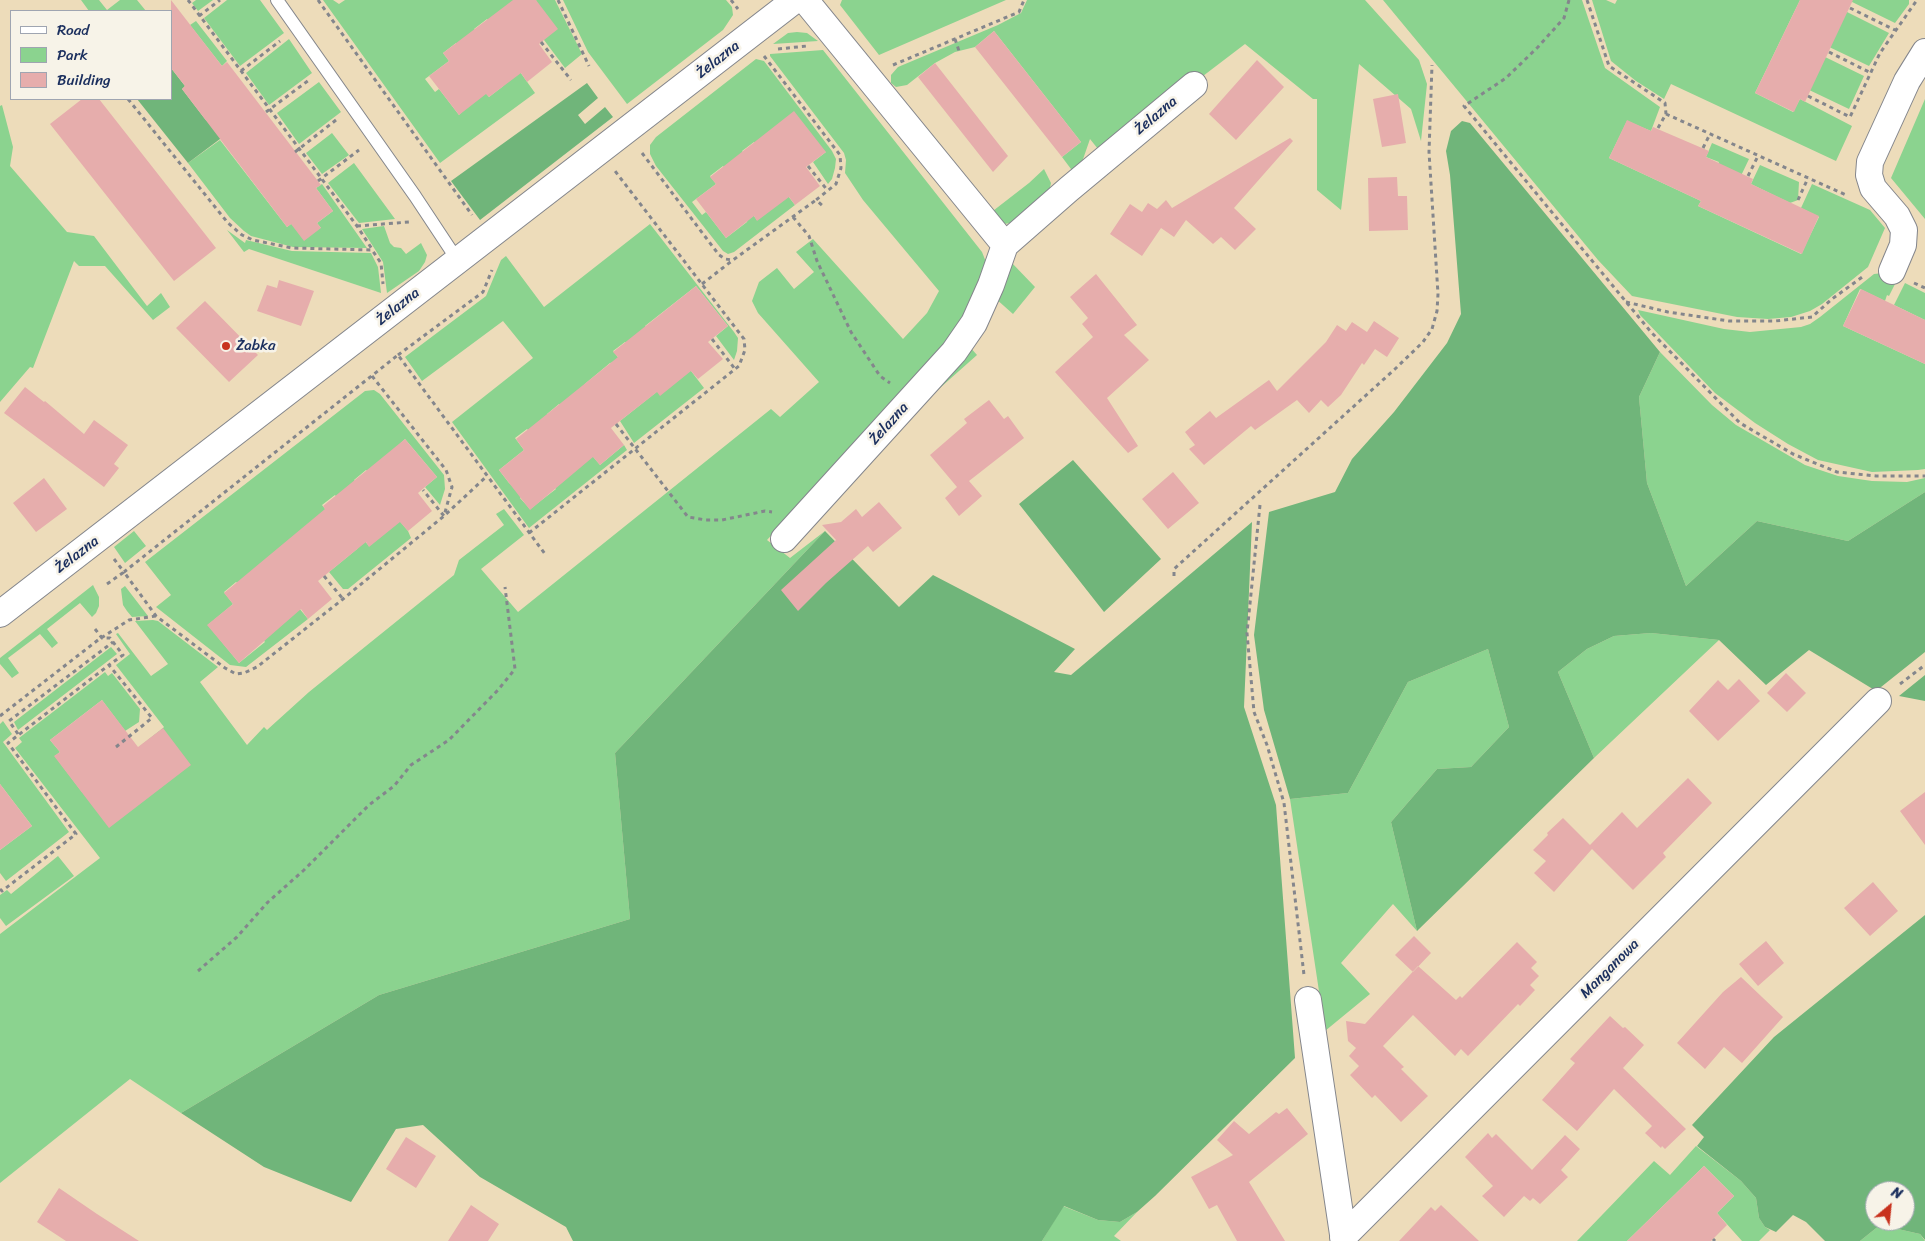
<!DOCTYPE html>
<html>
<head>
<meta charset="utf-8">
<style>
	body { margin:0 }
	#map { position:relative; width:1925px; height:1241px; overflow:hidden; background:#eddcba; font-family:Sriracha,sans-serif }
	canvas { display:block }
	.legend { position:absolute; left:10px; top:10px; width:162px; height:90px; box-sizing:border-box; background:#f7f3e8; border:1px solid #9fa5b1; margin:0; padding:6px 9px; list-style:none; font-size:15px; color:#1b2f5e }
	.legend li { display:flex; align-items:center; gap:10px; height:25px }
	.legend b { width:25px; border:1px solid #9fa5b1 }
	.north { position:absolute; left:1865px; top:1181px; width:50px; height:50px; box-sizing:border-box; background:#f7f3e8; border:1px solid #9fa5b1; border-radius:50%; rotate:28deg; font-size:14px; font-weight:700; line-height:20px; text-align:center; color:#1b2f5e }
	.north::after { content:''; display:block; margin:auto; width:18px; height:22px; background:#c8321e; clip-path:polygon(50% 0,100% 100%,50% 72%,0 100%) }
</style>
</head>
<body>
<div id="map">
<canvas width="1925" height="1241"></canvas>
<ul class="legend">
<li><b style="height:6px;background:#fff"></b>Road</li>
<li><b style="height:14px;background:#8bd38f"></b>Park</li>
<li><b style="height:14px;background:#e6adac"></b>Building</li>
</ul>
<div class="north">N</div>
</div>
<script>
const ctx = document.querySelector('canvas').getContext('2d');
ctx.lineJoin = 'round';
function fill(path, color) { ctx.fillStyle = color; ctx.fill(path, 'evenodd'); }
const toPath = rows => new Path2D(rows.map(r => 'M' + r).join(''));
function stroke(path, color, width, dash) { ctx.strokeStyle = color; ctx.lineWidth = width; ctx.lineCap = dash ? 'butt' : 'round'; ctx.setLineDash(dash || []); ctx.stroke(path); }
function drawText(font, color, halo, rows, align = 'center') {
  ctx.font = font + ' Sriracha,sans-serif'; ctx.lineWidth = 5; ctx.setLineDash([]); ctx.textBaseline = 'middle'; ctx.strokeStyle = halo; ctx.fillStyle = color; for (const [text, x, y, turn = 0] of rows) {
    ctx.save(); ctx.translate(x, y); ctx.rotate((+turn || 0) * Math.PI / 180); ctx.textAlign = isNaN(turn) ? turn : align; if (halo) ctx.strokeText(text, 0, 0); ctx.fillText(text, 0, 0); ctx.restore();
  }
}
const green = toPath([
	[81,0,99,0,107,10,120,0,137,0,146,11,89,11],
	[196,0,213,0,198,11,192,3],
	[227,0,260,0,284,33,240,66,204,18],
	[323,0,333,0,339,4,345,0,515,0,491,23,487,19,474,29,477,33,459,47,456,43,443,53,449,61,425,79,435,92,439,89,459,115,482,88,489,97,502,87,518,69,535,93,440,163],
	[536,0,555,0,582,54,565,68,544,40],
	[563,0,726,0,732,7,733,15,723,30,627,104,588,52],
	[842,0,1006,0,879,55,840,5],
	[1027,0,1365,0,1419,60,1427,84,1421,141,1411,109,1359,64,1341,210,1317,190,1317,99,1313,99,1245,44,1203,76,1098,149,1090,139,1081,165,1074,173,1062,157,1081,142,994,31,975,47,955,52,935,63,907,85,896,87,891,83,891,75,898,67,998,25,1021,13],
	[1383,0,1582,0,1605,68,1660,107,1651,131,1627,121,1609,158,1701,201,1698,206,1801,254,1819,217,1801,208,1812,184,1870,210,1885,228,1868,267,1822,304,1810,311,1791,317,1768,319,1737,317,1632,296,1598,260],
	[1592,0,1606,0,1615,4,1617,0,1800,0,1755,93,1793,112,1800,99,1852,126,1836,161,1671,84,1664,99,1636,81,1611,61],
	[1848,0,1909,0,1909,4,1895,23],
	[1843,10,1889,33,1869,66,1825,45],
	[196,21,227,61,222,66,190,25],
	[797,32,807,33,818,41,773,44,788,33],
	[289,39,312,73,269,105,246,73],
	[823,50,982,252,986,262,974,309,924,372,767,540,790,558,825,531,615,753,630,919,379,995,181,1113,130,1079,0,1183,0,934,100,858,15,748,22,742,19,738,105,672,108,676,112,673,140,709,139,722,125,731,102,700,50,740,60,752,55,756,82,792,163,728,164,727,116,665,130,654,116,634,118,633,151,676,168,664,135,621,153,620,158,621,218,667,200,682,247,745,264,727,267,730,309,692,454,575,459,560,504,525,496,514,504,509,524,535,481,569,518,612,771,409,780,417,819,382,758,313,752,301,759,282,777,268,794,289,814,272,796,252,813,239,903,339,927,313,939,291,863,200,845,173,846,160,844,153,770,56,770,54],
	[1821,55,1864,76,1849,109,1805,88],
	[756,59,764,61,832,151,836,159,835,168,832,179,828,184,813,162,826,152,758,146,754,142,742,151,745,155,726,170,723,166,710,176,716,184,692,202,702,215,706,212,726,238,747,222,750,211,757,220,785,192,795,205,734,252,728,254,723,251,656,166,650,154,650,145,656,137],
	[319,82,341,112,299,144,277,113],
	[1925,99,1925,219,1891,178],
	[2,105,13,147,10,166,67,232,94,236,147,306,161,293,170,307,153,320,105,266,79,266,74,261,33,368,30,367,0,402,0,106],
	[332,133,349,155,322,174,306,153],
	[220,140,287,227,291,224,321,228,317,223,333,211,316,188,322,184,367,248,293,247,251,236,244,231,230,218,188,163],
	[1712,143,1749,159,1739,180,1716,169,1719,162,1706,157],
	[354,163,395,219,359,223,328,183],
	[1760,165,1799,182,1798,200,1790,203,1751,184],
	[1044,169,1051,183,1049,193,1017,222,1004,224,989,214,1029,183],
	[650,224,734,332,738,338,737,351,734,360,716,336,728,326,696,286,645,326,648,330,629,345,625,342,613,351,621,361,610,363,586,383,562,408,559,404,547,414,549,417,531,433,527,429,515,438,524,450,499,470,509,483,524,494,520,498,530,509,556,489,548,479,590,453,600,465,624,445,627,450,529,528,452,422,533,358,503,321,422,381,405,357,486,296,501,260,506,256,544,307],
	[384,226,390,243,394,247,401,248,406,254,421,243,427,255,425,262,419,271,387,293,383,262,362,229],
	[227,230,245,243,246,240,292,251,371,253,378,267,381,293,249,249,244,252],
	[1011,262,1035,287,1013,314,995,298],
	[1883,273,1897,280,1889,296,1887,295,1885,301,1860,289,1843,326,1925,364,1925,469,1918,470,1872,472,1818,460,1788,444,1755,423,1715,393,1640,315,1638,310,1724,329,1750,332,1801,327,1810,324,1820,317,1874,274],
	[1905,283,1925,293,1925,320,1894,305],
	[969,346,977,355,932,395],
	[1660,352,1712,405,1736,425,1805,465,1838,476,1872,481,1907,482,1925,478,1925,492,1848,541,1757,521,1686,586,1647,483,1639,397],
	[688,367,704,388,634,443,620,421],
	[374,390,380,394,444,475,445,489,440,505,425,487,437,477,405,439,370,473,366,470,354,480,357,484,338,499,335,495,322,505,329,514,240,585,236,582,224,592,233,604,208,625,239,663,265,642,258,633,299,608,308,619,246,667,230,665,156,607,171,595,145,562,365,391],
	[398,519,408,531,411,538,348,589,343,589,329,572,357,549,362,538,369,546],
	[134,531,146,546,125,563,114,547],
	[93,585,99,597,99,606,96,613,92,617,80,603,47,629,58,643,52,648,40,634,8,658,19,673,12,678,0,664,0,658],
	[125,586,148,616,132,617,127,611,123,605,121,589],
	[1651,633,1719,640,1594,758,1558,672,1587,649,1614,636],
	[111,647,117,654,18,730,14,722],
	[1488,649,1509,727,1471,767,1437,769,1391,822,1417,931,1393,904,1341,963,1370,994,1325,1031,1290,799,1348,793,1408,682],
	[3,721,12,734,3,742,69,832,6,881,0,873,0,850,32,826,0,784,0,724],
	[58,856,74,876,6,926,0,918,0,895,7,890,11,894],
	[1696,1146,1741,1181,1756,1198,1759,1218,1765,1227,1770,1230,1759,1241,1742,1241,1717,1213,1734,1196,1704,1166,1627,1241,1577,1241,1654,1161,1670,1175],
	[1063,1206,1098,1220,1120,1222,1137,1212,1114,1236,1121,1241,1042,1241],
	[1880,1225,1920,1234,1925,1241,1860,1241]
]);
const forest = toPath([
	[171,68,185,86,182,89,205,119,224,136,188,163,137,99,171,99],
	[587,83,598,98,578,115,585,124,605,107,613,117,480,220,451,181],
	[1462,121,1470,123,1660,352,1639,397,1647,483,1686,586,1757,521,1848,541,1925,492,1925,652,1876,691,1809,650,1766,685,1719,640,1651,633,1614,636,1587,649,1558,672,1594,758,1417,931,1391,822,1437,769,1471,767,1509,727,1488,649,1408,682,1348,793,1290,799,1264,710,1254,635,1269,512,1335,492,1352,459,1394,412,1447,343,1461,314,1450,175,1446,151,1451,131],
	[1073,460,1161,559,1104,612,1019,504],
	[1252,522,1244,707,1276,805,1295,1058,1155,1196,1137,1212,1120,1222,1098,1220,1064,1206,1042,1241,573,1241,566,1227,480,1177,423,1125,396,1129,351,1202,264,1167,181,1113,379,995,630,919,615,753,825,531,899,607,933,575,1075,649,1054,672,1071,675],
	[1925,675,1925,701,1899,696],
	[1925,915,1925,1240,1920,1234,1880,1225,1860,1241,1825,1241,1806,1222,1793,1215,1776,1232,1765,1227,1759,1218,1756,1198,1741,1181,1697,1146,1704,1137,1692,1125,1774,1037],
	[1875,1191,1905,1191,1905,1221,1875,1221]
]);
const building = toPath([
	[171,0,222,66,227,62,321,185,316,188,333,211,317,223,321,228,304,241,291,224,287,227,182,89,185,86,171,68],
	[513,0,536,0,558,29,539,44,552,62,527,82,521,73,489,97,486,94,459,115,429,76,449,61,443,53],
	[1800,0,1853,0,1805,102,1800,99,1794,112,1755,93],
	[994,31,1081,142,1062,157,975,47],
	[1257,60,1284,87,1236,140,1209,114],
	[935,63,1008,156,993,172,918,77],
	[1398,94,1406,143,1382,147,1373,99],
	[82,99,99,99,216,248,174,281,50,124],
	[794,111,826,152,806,167,820,186,795,205,789,197,757,221,754,216,726,238,696,199,716,184,710,177],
	[1627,120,1651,131,1653,127,1709,151,1706,157,1753,179,1751,184,1819,216,1802,254,1698,206,1701,201,1609,158],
	[1290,138,1293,141,1234,208,1256,229,1235,250,1221,237,1213,244,1186,220,1174,237,1161,228,1142,256,1110,234,1130,204,1142,212,1148,203,1157,209,1166,200,1172,208],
	[1397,177,1398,196,1407,196,1408,230,1369,231,1368,178],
	[1096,274,1137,325,1124,335,1149,360,1107,398,1138,446,1128,453,1055,372,1093,337,1082,324,1088,318,1070,297],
	[279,280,314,291,301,326,257,311,267,285,277,288],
	[696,286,728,326,708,342,723,359,698,379,691,371,660,396,657,392,611,428,624,445,600,465,593,457,530,510,499,470,524,450,516,439,618,357,613,352],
	[1861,289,1925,320,1925,364,1843,326],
	[205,301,258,355,229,382,176,328],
	[1374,321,1399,338,1387,357,1375,349,1364,365,1362,363,1341,395,1328,407,1321,400,1309,413,1297,400,1255,430,1251,426,1204,465,1189,449,1195,445,1185,432,1210,411,1216,418,1269,380,1277,391,1326,342,1337,325,1346,331,1352,322,1367,332],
	[25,387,44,402,45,401,84,434,94,420,128,445,114,464,119,468,104,487,4,413],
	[989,400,1004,419,1008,416,1024,438,969,481,982,496,959,516,945,498,957,487,930,455,967,423,964,419],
	[405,439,437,477,418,493,432,511,408,531,400,522,369,547,366,542,318,581,332,599,308,619,301,609,239,663,207,625,233,604,224,593,325,509,323,506],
	[1173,472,1199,503,1168,529,1142,499],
	[44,478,67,509,36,532,13,503],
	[879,502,902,528,873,552,868,546,826,583,798,611,781,590,836,540,822,525,841,522,856,509,862,517],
	[1786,673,1806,693,1787,712,1767,693],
	[1739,679,1760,701,1718,741,1689,711,1718,680,1728,690],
	[102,700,138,747,163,728,191,765,109,828,54,756,60,752,50,740],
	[1688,778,1712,803,1663,853,1666,857,1633,890,1592,849,1554,892,1534,873,1546,861,1533,850,1548,835,1547,833,1563,818,1590,845,1622,812,1637,828],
	[0,784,32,826,0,850],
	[1925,792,1925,845,1900,811],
	[1873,882,1898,911,1870,936,1844,908],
	[1414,936,1431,953,1413,972,1395,955],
	[1766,941,1784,963,1758,986,1739,964],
	[1517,942,1537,962,1531,968,1539,976,1530,985,1535,990,1520,1006,1518,1004,1468,1056,1461,1049,1455,1056,1413,1015,1383,1046,1404,1067,1401,1069,1428,1096,1401,1122,1375,1095,1372,1098,1350,1075,1359,1066,1349,1056,1356,1048,1348,1041,1346,1021,1365,1024,1418,966,1456,1000,1460,996,1462,998],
	[1741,977,1783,1017,1742,1063,1724,1047,1705,1069,1677,1043,1723,992],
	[1610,1016,1623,1028,1625,1027,1644,1045,1623,1068,1686,1129,1665,1149,1662,1146,1661,1148,1645,1133,1652,1126,1614,1089,1577,1131,1542,1100,1575,1063,1570,1059],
	[1287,1108,1308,1134,1249,1182,1285,1241,1237,1241,1217,1205,1209,1209,1191,1177,1233,1155,1217,1140,1234,1121,1249,1134,1276,1112,1279,1114],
	[1488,1133,1492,1138,1496,1134,1532,1170,1565,1135,1580,1149,1561,1170,1568,1177,1540,1204,1533,1198,1530,1201,1524,1196,1504,1217,1482,1196,1493,1186,1465,1157],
	[406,1137,436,1156,416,1188,386,1169],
	[1704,1166,1734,1196,1717,1213,1727,1225,1711,1241,1627,1241],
	[59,1188,97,1214,139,1241,66,1241,37,1222],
	[471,1205,499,1224,488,1241,448,1241],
	[1441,1205,1479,1241,1399,1241,1431,1207,1435,1211]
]);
const path = toPath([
	[188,0,357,226,372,249],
	[318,0,472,215],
	[558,0,589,66],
	[731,0,738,9],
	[1569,0,1564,18,1538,47,1506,78,1464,106,1651,332,1740,423,1793,454,1837,472,1876,476,1925,476],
	[1587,0,1609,66,1665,103,1666,114],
	[1850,8,1895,30],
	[199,16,220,0],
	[955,39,959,51],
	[541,42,571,80],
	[778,49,807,46],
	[1829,52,1871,73],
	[764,56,840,155,841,168,836,184,816,200,824,207],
	[893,65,1019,12,1024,0],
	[241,71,280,41],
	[1808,96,1850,117,1880,53,1917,0],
	[128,99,228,223,242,235,253,240,292,248,372,250,381,263,383,284],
	[266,112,309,80],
	[1658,128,1666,114,1846,195],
	[1703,148,1710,134],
	[295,152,336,120],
	[642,153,719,255,725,259,733,260,816,200],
	[808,166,828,191],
	[1748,176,1758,156],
	[318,181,359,150],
	[1798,200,1808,178],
	[793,217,809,236,817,261,851,332,880,376,890,383],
	[357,226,409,222],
	[1914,283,1925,288],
	[702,284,733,260],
	[1626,302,1668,312,1729,321,1775,321,1812,317,1832,299,1865,275],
	[712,339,735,369],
	[398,355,483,292,492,270],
	[372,376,446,470,452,487,444,516,423,490],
	[616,424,688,517,706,520,722,520,765,511,772,512],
	[1260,505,1247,633,1254,712,1267,745,1284,803,1304,975],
	[529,533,739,366,745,350,744,339,615,171],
	[114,559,124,572,398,355,545,554],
	[324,576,343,599],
	[1174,576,1174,569,1395,369,1423,342,1432,329,1437,311,1438,294,1429,152,1432,65],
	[107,584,124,572,156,616,225,668,236,674,244,673,257,667,343,599,444,516,487,476],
	[95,629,102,638,110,638,123,655,109,665],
	[1900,684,1925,665],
	[0,716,98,640,129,620,156,616],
	[18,734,9,721,113,642],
	[0,889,2,891,76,834,8,743,109,665,152,718,116,747],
	[198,971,237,937,268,902,304,870,369,805,394,786,411,765,449,740,498,690,515,669,505,587],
	[1713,1239,1715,1241]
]);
const lane = toPath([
	[277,0,415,196,458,261]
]);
const street = toPath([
	[1005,245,1069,189,1194,85],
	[1892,271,1903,245,1904,230,1897,216,1873,188,1869,175,1870,162,1907,81,1925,52],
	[784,539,954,352,974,323,991,285,1005,245,805,0],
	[0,614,795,0],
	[1308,1000,1344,1241],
	[1343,1237,1878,701]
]);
const markers = [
	[226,346,5,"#c8321e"]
];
const streetNames = [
	["Żelazna",718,60,-38],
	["Żelazna",1156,116,-40],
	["Żelazna",398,307,-38],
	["Żelazna",889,424,-48],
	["Żelazna",77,555,-37],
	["Manganowa",1610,969,-45]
];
const poiNames = [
	["Żabka",236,346]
];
fill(green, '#8bd38f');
fill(forest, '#70b57a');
fill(building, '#e6adac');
stroke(lane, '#84868c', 14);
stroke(street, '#84868c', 28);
stroke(path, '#84868c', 3, [4, 4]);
stroke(lane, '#fff', 12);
stroke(street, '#fff', 26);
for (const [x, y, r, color] of markers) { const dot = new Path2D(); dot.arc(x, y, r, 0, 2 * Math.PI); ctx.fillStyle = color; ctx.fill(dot); stroke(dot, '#f7f3e8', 2); }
drawText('15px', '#1b2f5e', '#f7f3e8', streetNames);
drawText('15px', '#1b2f5e', '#f7f3e8', poiNames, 'left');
</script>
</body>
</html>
